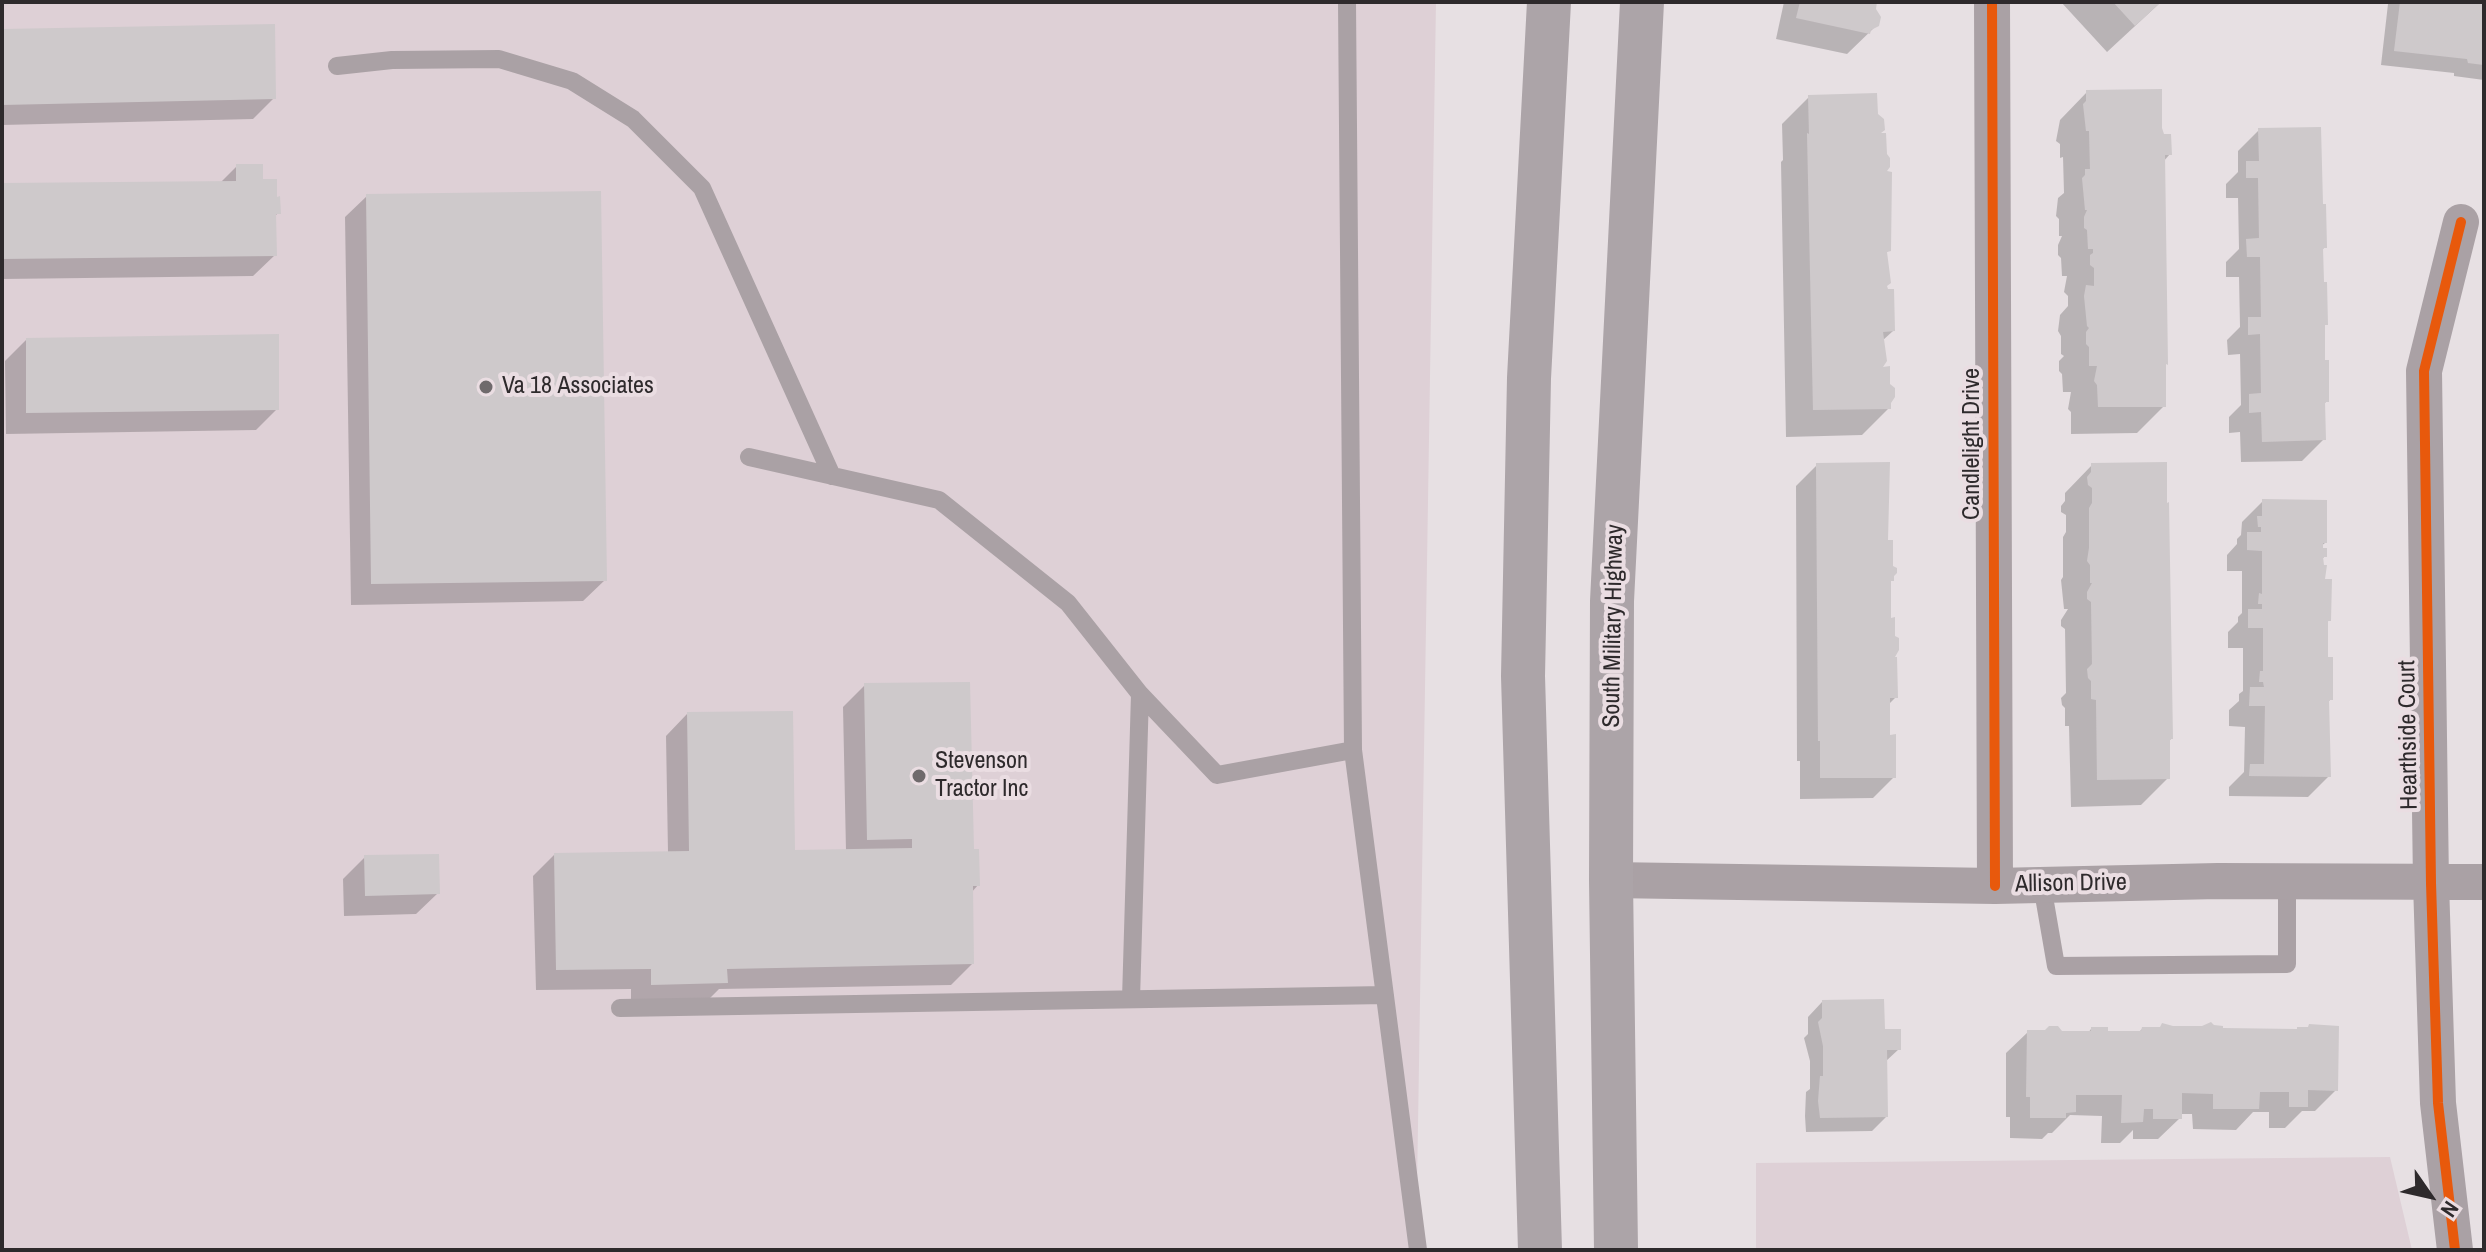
<!DOCTYPE html>
<html>
<head>
<meta charset="utf-8">
<style>
	body { margin:0 }
	#map { position:relative; width:2486px; height:1252px; overflow:hidden; background:#e7e0e3; font-family:"Archivo Narrow",sans-serif }
	canvas { display:block }
	.frame { position:absolute; inset:0; border:4px solid #2e2a2c; pointer-events:none }
	.north { position:absolute; left:2390px; top:1156px; width:80px; height:80px; -webkit-text-stroke:6px #eadde2; paint-order:stroke; rotate:124deg; font-size:22px; font-weight:700; line-height:32px; text-align:center; color:#2e2a2c }
	.north::after { content:''; display:block; margin:auto; width:28px; height:36px; background:#2e2a2c; clip-path:polygon(50% 0,100% 100%,50% 72%,0 100%) }
</style>
</head>
<body>
<div id="map">
<canvas width="2486" height="1252"></canvas>
<div class="frame"></div>
<div class="north">N</div>
</div>
<script>
const ctx = document.querySelector('canvas').getContext('2d');
ctx.lineJoin = 'round';
function fill(path, color) { ctx.fillStyle = color; ctx.fill(path, 'evenodd'); }
const toPath = rows => new Path2D(rows.map(r => 'M' + r).join(''));
function stroke(path, color, width, dash) { ctx.strokeStyle = color; ctx.lineWidth = width; ctx.lineCap = dash ? 'butt' : 'round'; ctx.setLineDash(dash || []); ctx.stroke(path); }
function drawText(font, color, halo, rows, align = 'center') {
  ctx.font = font + ' "Archivo Narrow",sans-serif'; ctx.lineWidth = 8; ctx.setLineDash([]); ctx.textBaseline = 'middle'; ctx.strokeStyle = halo; ctx.fillStyle = color; for (const [text, x, y, turn = 0] of rows) {
    ctx.save(); ctx.translate(x, y); ctx.rotate((+turn || 0) * Math.PI / 180); ctx.textAlign = isNaN(turn) ? turn : align; if (halo) ctx.strokeText(text, 0, 0); ctx.fillText(text, 0, 0); ctx.restore();
  }
}
const built = toPath([
	[2,2,1436,2,1416,1250,2,1250],
	[2390,1157,2412,1250,1756,1250,1756,1163]
]);
const shadow = toPath([
	[1784,2,1875,2,1877,25,1847,54,1776,39],
	[2061,2,2161,2,2107,52],
	[2391,2,2484,2,2484,80,2454,76,2454,73,2381,65,2388,4],
	[2,31,274,98,253,119,2,125],
	[2087,92,2160,129,2170,154,2163,162,2164,406,2137,433,2071,434,2071,412,2068,409,2071,392,2063,392,2062,374,2059,371,2059,361,2064,356,2061,354,2061,336,2058,331,2060,315,2068,306,2068,296,2064,292,2067,276,2062,276,2061,258,2058,255,2058,245,2062,236,2059,236,2059,219,2056,216,2058,198,2064,193,2063,157,2060,158,2060,144,2056,141,2060,120],
	[1809,97,1877,135,1889,250,1885,254,1885,286,1893,331,1882,341,1881,364,1889,408,1862,435,1786,437,1781,162,1783,160,1782,124],
	[2259,130,2321,207,2325,247,2321,251,2323,327,2327,401,2323,405,2324,439,2302,461,2241,462,2240,432,2229,433,2229,417,2241,405,2240,354,2228,355,2227,340,2240,327,2239,277,2226,277,2226,262,2239,249,2238,198,2226,198,2226,184,2238,172,2238,151],
	[237,166,261,181,278,213,274,217,275,255,253,276,2,279,2,185,220,183],
	[367,196,605,580,583,601,351,605,345,217],
	[26,340,277,409,256,430,6,434,5,361],
	[1817,465,1886,542,1892,580,1889,583,1889,620,1893,637,1896,697,1888,705,1888,737,1894,777,1873,798,1800,799,1800,761,1797,761,1796,486],
	[2092,465,2171,739,2168,742,2168,778,2141,805,2071,807,2069,726,2065,726,2065,708,2062,705,2061,698,2066,693,2065,629,2061,626,2061,620,2068,609,2064,609,2061,580,2063,577,2063,537,2066,532,2066,515,2061,512,2061,506,2065,501,2065,493],
	[2263,501,2325,543,2321,546,2325,556,2322,559,2329,620,2326,624,2326,659,2331,699,2327,703,2329,776,2308,797,2229,796,2229,787,2244,772,2245,727,2229,726,2229,710,2239,701,2239,694,2243,691,2243,648,2228,648,2228,632,2238,622,2238,617,2242,613,2242,571,2227,571,2227,555,2237,544,2237,539,2241,535,2242,522],
	[865,685,972,851,978,885,971,893,972,964,951,985,719,989,704,1004,631,1005,631,989,536,990,533,876,554,855,668,853,666,736,687,714,793,852,846,851,843,707],
	[365,857,438,893,416,914,344,916,343,879],
	[1822,1002,1883,1031,1899,1049,1885,1062,1886,1117,1872,1131,1806,1132,1805,1116,1806,1092,1810,1089,1810,1061,1804,1038,1808,1034,1808,1017],
	[2091,1029,2106,1033,2138,1033,2142,1029,2336,1090,2315,1111,2302,1111,2285,1128,2269,1128,2269,1112,2253,1112,2236,1130,2193,1129,2192,1114,2180,1114,2180,1118,2158,1139,2133,1139,2133,1130,2120,1143,2101,1143,2102,1116,2070,1115,2052,1133,2048,1133,2042,1139,2010,1138,2010,1117,2006,1117,2006,1053,2028,1032,2088,1033]
]);
const building = toPath([
	[1800,2,1877,2,1876,9,1881,17,1879,26,1871,30,1870,34,1796,18],
	[2113,2,2161,2,2135,26],
	[2400,2,2484,2,2484,65,2468,63,2467,59,2394,51],
	[275,24,276,99,2,105,2,29],
	[2162,89,2162,128,2164,134,2171,134,2172,155,2165,155,2168,365,2166,364,2166,407,2098,407,2097,385,2094,381,2097,366,2089,366,2089,347,2086,344,2086,332,2089,328,2087,326,2084,296,2086,285,2094,286,2094,268,2090,265,2090,255,2093,253,2093,249,2088,249,2087,230,2084,228,2084,217,2087,210,2085,210,2082,178,2085,175,2085,169,2090,169,2089,131,2086,131,2083,104,2086,101,2086,90],
	[1877,93,1878,114,1884,119,1885,130,1881,133,1886,133,1887,154,1890,158,1890,167,1887,171,1892,172,1891,251,1887,252,1891,283,1887,286,1888,289,1894,289,1895,331,1883,332,1887,361,1883,367,1890,366,1890,384,1895,388,1895,397,1891,403,1891,409,1813,410,1807,133,1809,134,1808,95],
	[2321,127,2323,204,2326,204,2327,248,2323,248,2324,282,2327,282,2328,325,2325,325,2325,360,2329,360,2329,402,2325,402,2326,440,2262,442,2261,412,2249,413,2249,394,2261,393,2260,334,2248,335,2248,317,2261,317,2260,257,2247,257,2246,239,2259,238,2258,178,2246,178,2246,161,2259,161,2258,128],
	[236,164,263,164,263,179,277,179,277,197,280,196,281,214,276,214,277,256,2,259,2,183,236,181],
	[601,191,607,581,371,584,366,194],
	[279,334,279,410,26,413,26,338],
	[1890,462,1888,540,1893,540,1893,566,1897,568,1897,573,1894,576,1894,581,1891,581,1891,618,1895,617,1895,636,1899,638,1899,650,1895,657,1897,657,1898,698,1890,698,1890,735,1896,734,1896,778,1820,778,1820,741,1818,741,1816,463],
	[2167,462,2167,503,2169,502,2173,739,2170,739,2170,779,2097,780,2096,700,2091,699,2091,681,2088,678,2087,669,2092,664,2091,602,2087,599,2087,592,2092,583,2090,583,2090,565,2087,561,2089,548,2089,508,2092,503,2092,488,2088,485,2087,477,2091,472,2091,463],
	[2262,499,2327,500,2327,543,2323,543,2323,548,2327,548,2327,557,2323,557,2324,565,2327,565,2325,579,2332,579,2331,621,2328,621,2328,657,2333,657,2333,700,2329,700,2331,777,2249,776,2250,764,2264,764,2265,706,2249,706,2250,687,2264,687,2263,682,2259,682,2260,671,2263,671,2263,628,2248,628,2248,609,2262,609,2262,604,2258,604,2259,593,2262,594,2262,551,2247,550,2247,532,2261,532,2261,527,2258,527,2257,516,2262,516],
	[970,682,974,849,979,849,980,886,973,886,974,964,727,969,728,983,651,985,651,969,556,970,554,853,689,851,687,712,793,711,795,850,912,848,912,839,867,840,864,683],
	[439,854,440,894,365,896,364,855],
	[1884,999,1885,1029,1901,1029,1901,1050,1887,1050,1888,1117,1820,1118,1818,1101,1820,1076,1823,1076,1823,1046,1818,1022,1822,1018,1822,1000],
	[2211,1022,2214,1025,2223,1026,2223,1028,2297,1029,2297,1027,2308,1027,2309,1024,2339,1026,2338,1091,2308,1090,2308,1107,2289,1107,2289,1092,2260,1092,2259,1109,2213,1109,2213,1094,2182,1093,2182,1119,2153,1119,2153,1109,2144,1109,2143,1122,2121,1123,2122,1095,2076,1095,2076,1112,2066,1113,2066,1118,2030,1118,2030,1097,2026,1097,2027,1030,2045,1030,2049,1026,2058,1026,2062,1031,2091,1031,2091,1027,2108,1027,2108,1031,2141,1031,2142,1027,2160,1027,2162,1023,2173,1026,2202,1026]
]);
const service = toPath([
	[1347,2,1353,750,1418,1250],
	[337,66,392,60,499,59,572,81,633,119,702,188,832,476],
	[749,457,939,500,1068,603,1140,694,1217,775,1353,750],
	[2042,885,2056,966,2287,964,2287,881],
	[1131,999,1140,694],
	[620,1008,1385,995]
]);
const minor = toPath([
	[1992,2,1995,886],
	[1611,880,1995,886,2218,881,2484,882],
	[2455,1250,2438,1103,2431,883,2424,371,2461,222]
]);
const primary = toPath([
	[1540,1250,1523,676,1529,378,1549,2],
	[1616,1250,1611,880,1612,601,1642,2]
]);
const cycleway = toPath([
	[1992,2,1995,886],
	[2455,1250,2438,1103,2431,883,2424,371,2461,222]
]);
const markers = [
	[486,387,8,"#6f6a6c"],
	[919,776,8,"#6f6a6c"]
];
const poiNames = [
	["Va 18 Associates",502,387],
	["Stevenson",935,762],
	["Tractor Inc",935,790]
];
const streetNames = [
	["Candlelight Drive",1973,444,-90],
	["South Military Highway",1614,626,-89],
	["Hearthside Court",2409,735,-91],
	["Allison Drive",2071,884,-1]
];
fill(built, '#ded0d6');
fill(shadow, '#0003');
fill(building, '#cec9cb');
stroke(service, '#aaa1a5', 18);
stroke(minor, '#aaa1a5', 36);
stroke(primary, '#aca4a8', 44);
stroke(cycleway, '#e8590c', 10);
for (const [x, y, r, color] of markers) { const dot = new Path2D(); dot.arc(x, y, r, 0, 2 * Math.PI); ctx.fillStyle = color; ctx.fill(dot); stroke(dot, '#eadde2', 3); }
drawText('24px', '#2e2a2c', '#eadde2', poiNames, 'left');
drawText('24px', '#2e2a2c', '#eadde2', streetNames);
</script>
</body>
</html>
